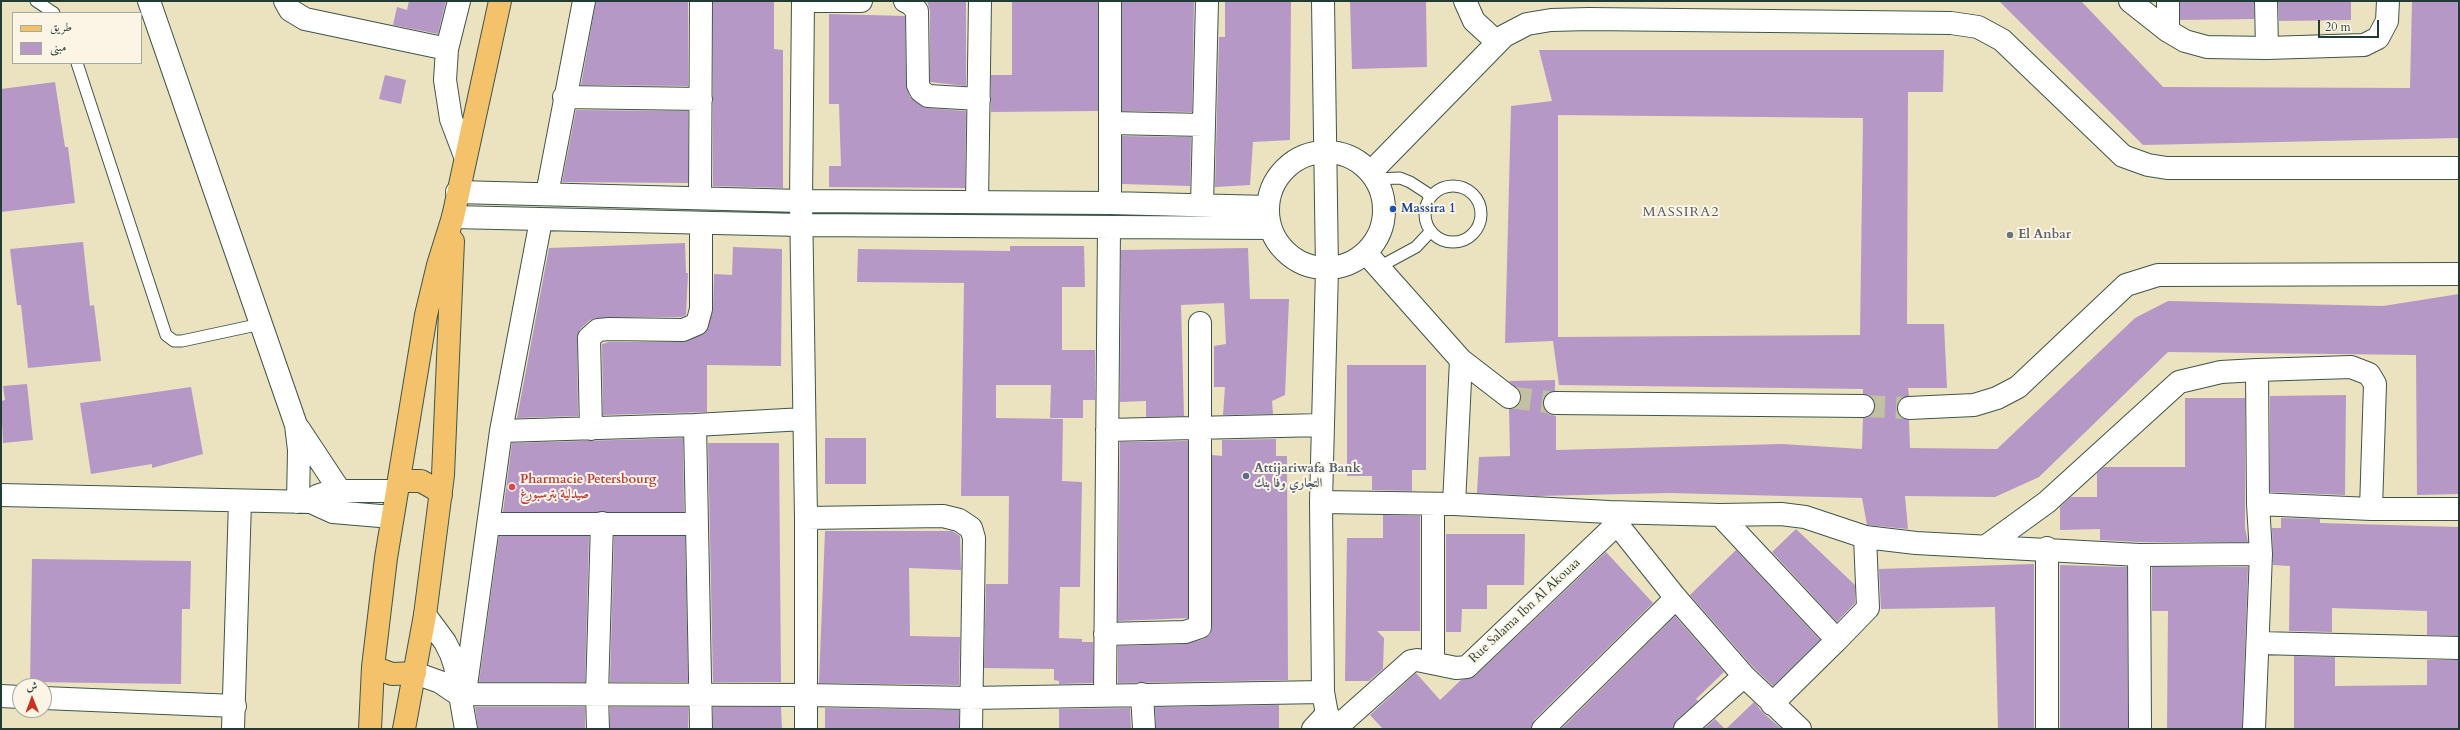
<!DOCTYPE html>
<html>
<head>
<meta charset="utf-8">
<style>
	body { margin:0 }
	#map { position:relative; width:2460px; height:730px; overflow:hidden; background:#ebe2c0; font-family:Cardo,Amiri,serif }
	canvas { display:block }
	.frame { position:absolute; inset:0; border:2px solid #1f3d34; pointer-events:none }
	.legend { position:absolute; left:12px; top:12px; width:130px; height:52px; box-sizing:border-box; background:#fcf5e5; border:1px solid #a4ab9e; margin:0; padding:5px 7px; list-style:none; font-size:12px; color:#1f3d34 }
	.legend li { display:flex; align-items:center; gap:8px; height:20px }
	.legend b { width:20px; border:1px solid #a4ab9e }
	.north { position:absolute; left:12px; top:678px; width:40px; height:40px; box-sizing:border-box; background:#fcf5e5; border:1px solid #a4ab9e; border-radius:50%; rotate:359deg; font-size:11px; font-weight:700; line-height:16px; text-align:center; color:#1f3d34 }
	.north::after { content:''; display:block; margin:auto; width:14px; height:18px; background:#c8321e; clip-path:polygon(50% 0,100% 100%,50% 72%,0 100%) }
	.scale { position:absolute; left:2318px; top:20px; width:61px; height:18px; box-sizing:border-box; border:2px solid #1f3d34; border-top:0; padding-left:5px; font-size:12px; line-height:14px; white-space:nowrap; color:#1f3d34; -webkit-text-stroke:3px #fcf5e5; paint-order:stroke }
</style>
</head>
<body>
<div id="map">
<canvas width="2460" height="730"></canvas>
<div class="frame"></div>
<ul class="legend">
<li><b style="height:5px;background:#f3c26a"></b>طريق</li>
<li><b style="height:11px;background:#b598c5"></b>مبنى</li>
</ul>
<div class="north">ش</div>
<div class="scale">20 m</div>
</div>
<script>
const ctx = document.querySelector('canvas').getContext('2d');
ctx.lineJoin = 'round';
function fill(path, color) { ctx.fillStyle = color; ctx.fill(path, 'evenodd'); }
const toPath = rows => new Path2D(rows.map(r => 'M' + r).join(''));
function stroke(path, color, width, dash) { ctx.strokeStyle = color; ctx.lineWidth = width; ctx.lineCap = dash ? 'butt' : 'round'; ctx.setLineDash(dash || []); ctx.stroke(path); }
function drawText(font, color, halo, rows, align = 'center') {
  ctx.font = font + ' Cardo,Amiri,serif'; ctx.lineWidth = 4; ctx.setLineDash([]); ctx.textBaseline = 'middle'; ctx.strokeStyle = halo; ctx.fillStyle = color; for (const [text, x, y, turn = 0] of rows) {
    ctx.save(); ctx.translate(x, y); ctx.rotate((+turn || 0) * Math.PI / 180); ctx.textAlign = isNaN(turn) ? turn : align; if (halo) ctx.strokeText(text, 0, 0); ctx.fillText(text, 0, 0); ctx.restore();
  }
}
const building = toPath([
	[409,1,446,1,438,34,393,25,397,7,407,10],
	[596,1,688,1,688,86,581,85],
	[713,1,774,1,774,49,783,50,783,188,713,186],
	[927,1,966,1,966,86,930,82,930,11],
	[1012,1,1098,1,1098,111,991,112,991,75,1012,75],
	[1122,1,1194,1,1192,112,1122,111],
	[1225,1,1291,1,1290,140,1253,142,1250,185,1215,187,1219,37,1225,37],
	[1350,1,1426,1,1427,67,1352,69],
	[1999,1,2081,1,2163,87,2410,88,2412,1,2459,1,2459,138,2143,145],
	[2180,1,2254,1,2254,19,2180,20],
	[2278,1,2351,1,2351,20,2279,21],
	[829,14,905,16,906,85,910,97,927,108,966,111,965,188,829,187,829,166,841,166,839,104,829,104],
	[1539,50,1944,50,1943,92,1908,92,1907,324,1944,324,1947,388,1908,388,1909,396,1898,402,1898,414,1909,420,1910,448,1997,449,2135,318,2168,301,2383,306,2459,294,2459,494,2417,495,2416,355,2168,352,2039,477,1995,497,1905,496,1908,529,1867,525,1862,498,1670,493,1537,496,1477,493,1479,457,1510,456,1509,409,1519,405,1521,398,1520,392,1509,381,1555,380,1555,391,1544,396,1543,403,1548,414,1556,416,1556,450,1782,444,1862,449,1863,418,1869,417,1875,407,1874,400,1863,394,1863,389,1559,385,1553,341,1505,343,1511,106,1552,101],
	[1558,115,1863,118,1860,335,1558,337],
	[385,75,406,80,401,104,379,99],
	[55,82,65,147,68,147,75,203,1,212,1,89],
	[576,110,688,111,688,183,562,182],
	[1122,136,1191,137,1190,186,1122,184],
	[83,242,90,306,94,305,101,361,28,368,21,305,17,305,10,249],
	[685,243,686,273,688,273,686,315,681,317,608,317,590,320,580,329,577,338,578,416,517,418,549,248],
	[1010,246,1084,246,1085,287,1062,287,1062,350,1095,350,1095,400,1083,400,1083,418,1050,418,1051,385,996,385,996,418,1063,419,1062,481,1082,482,1080,587,1060,587,1059,638,1082,639,1082,642,1093,642,1093,683,1059,684,1059,681,1054,680,1054,669,984,668,986,584,1008,584,1009,496,961,496,964,283,857,282,858,249,1010,251],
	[733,247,782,249,781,366,707,365,707,412,603,415,602,344,609,342,683,342,706,332,713,309,714,274,732,275],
	[1248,248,1250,299,1289,299,1285,395,1272,401,1273,414,1223,415,1225,387,1214,387,1214,346,1226,344,1224,303,1181,305,1184,416,1146,417,1146,401,1120,402,1121,250],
	[1347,365,1426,365,1426,470,1412,470,1412,491,1372,490,1372,476,1347,476],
	[27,384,33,440,3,443,1,401,5,400,3,386],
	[191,387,203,454,152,468,152,464,91,474,80,403],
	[2346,395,2345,495,2270,492,2270,396],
	[2185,398,2245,398,2245,528,2248,542,2139,542,2100,540,2100,529,2060,530,2060,507,2071,497,2097,497,2097,473,2104,467,2185,467],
	[683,438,684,512,503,512,512,443],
	[825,438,866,438,866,484,825,484],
	[1276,439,1276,456,1287,456,1288,680,1118,683,1118,646,1185,644,1204,639,1210,634,1212,627,1212,455,1222,456,1222,440],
	[1188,441,1188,618,1118,621,1120,442],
	[708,443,779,443,781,682,713,682],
	[1383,515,1420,516,1420,631,1377,631,1384,638,1383,669,1369,681,1345,681,1347,538,1383,538],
	[2281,518,2320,519,2320,523,2459,527,2459,636,2427,635,2427,611,2332,608,2332,632,2289,631,2290,566,2273,565,2272,528,2281,528],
	[1796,529,1855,585,1855,603,1837,622,1772,552],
	[825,531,952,531,960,536,961,570,909,568,910,636,960,637,959,685,819,683],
	[1446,534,1525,534,1524,585,1487,585,1487,609,1462,609,1461,632,1446,632],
	[499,536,589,536,585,682,479,682],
	[614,536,685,536,688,682,610,682],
	[1736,550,1820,640,1773,686,1753,667,1690,595],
	[1606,552,1653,603,1534,720,1531,729,1383,729,1370,715,1416,673,1440,700,1461,680,1475,676],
	[32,559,191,561,190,609,182,609,181,684,30,682],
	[2034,564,2034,729,1998,729,1995,607,1881,609,1879,569],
	[2060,565,2127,567,2128,729,2060,729],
	[2152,567,2248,567,2242,729,2167,729,2168,611,2152,611],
	[1675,616,1724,672,1696,699,1698,701,1677,720,1673,729,1561,729],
	[2294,656,2335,657,2335,686,2427,685,2427,660,2459,660,2459,729,2294,729],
	[1754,702,1763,713,1782,729,1726,729],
	[1279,705,1279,729,1156,729,1155,707],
	[475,707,585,707,585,729,478,729],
	[610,707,688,707,688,729,610,729],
	[713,707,781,707,782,729,713,729],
	[825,708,959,710,959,729,825,729],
	[1130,708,1131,729,1059,729,1059,709],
	[1715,719,1725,729,1704,729]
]);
const minorTunnel = toPath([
	[1509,397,1555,403],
	[1863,406,1909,408]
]);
const service = toPath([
	[36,1,54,13],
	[77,63,166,335,174,341,182,341,261,324],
	[1375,179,1400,178,1410,182,1427,193,1429,197],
	'1425 214a28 28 0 1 1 56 0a28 28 0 1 1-56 0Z',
	[1379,267,1416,247,1430,232]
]);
const minor = toPath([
	[149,1,296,425,299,450,298,502],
	[285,1,290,10,305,19,447,49],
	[459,1,447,49,445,80,451,119,465,156],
	[803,1,801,201,806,518,806,729],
	[803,1,861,1],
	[905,1,911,4,917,11,918,85,921,91,928,96,979,99],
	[1110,1,1110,203],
	[1323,1,1327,269,1321,502,1323,692,1327,714,1339,729],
	[1465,1,1474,21,1497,42],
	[2130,1,2168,31,2185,41,2207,47,2267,48,2364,45,2378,38,2387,21,2388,1],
	[2168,1,2168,31],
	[2266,1,2267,48],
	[564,97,701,99],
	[1111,123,1203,125],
	'1268 210a58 58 0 1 1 116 0a58 58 0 1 1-116 0Z',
	[1371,172,1504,36,1527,24,1551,20,1589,19,1951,23,1978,27,2002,40,2123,156,2148,165,2167,168,2459,168],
	[457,192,801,201,1110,203,1268,207],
	[547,194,584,1],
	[700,198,701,1],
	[977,202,980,1],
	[1202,205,1207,1],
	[453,217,802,225,1270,228],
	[1366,253,1461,360,1509,397],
	[2257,370,2258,504],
	[1555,403,1863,406],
	[1909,408,1974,405,1997,398,2018,387,2126,285,2158,275,2459,274],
	[695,425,701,729],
	[299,429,340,491],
	[591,429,589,338,598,330,609,329,683,330,697,324,701,309,701,223],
	[1107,430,1323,425],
	[501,431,695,425,804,419],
	[1,495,311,502,333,512,392,517],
	[311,502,317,496,332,491,396,491],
	[1321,502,1454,504,1609,512,1720,515,1781,514,1805,517,1865,537,1916,543,2139,555,2261,554],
	[1433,504,1433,663],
	[1454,504,1461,360],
	[2371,509,2459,509],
	[1720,515,1837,640,1772,704],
	[806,518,943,516,959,520,971,528,974,538,971,729],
	[489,524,696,524],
	[1617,524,1676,598,1744,676,1800,729],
	[1985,547,2047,502,2179,382,2221,372,2257,370,2351,367,2369,374,2375,384,2371,509,2258,504,2261,554,2254,729],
	[2047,548,2047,729],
	[2139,555,2140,729],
	[425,615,445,642,451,654,455,666,466,729],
	[1105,634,1185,632,1200,627,1200,323],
	[1837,640,1868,608,1865,537],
	[2259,643,2459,648],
	[415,673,440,682,458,694,807,695,970,698,1323,692],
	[465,693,501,431,541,220],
	[1142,694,1144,729],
	[1105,695,1109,227],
	[1,696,20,697],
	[44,698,235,706],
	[1337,727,1411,661,1417,660,1456,668,1467,667,1471,663,1617,524,1609,512],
	[233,729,240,501],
	[598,729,597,694,602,523],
	[1313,729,1327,714],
	[1543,729,1676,598],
	[1685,729,1744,676]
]);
const primary = toPath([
	[398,484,405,481,421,481,435,489,441,495],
	[373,667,392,674,415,673],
	[370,729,373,667,386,558,426,315,438,265,453,217,500,1],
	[404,729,425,615,443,475,453,241]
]);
const markers = [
	[1393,209,4,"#1a4fb4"],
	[2010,235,4,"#6b7280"],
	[1246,476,4,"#5c6f8a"],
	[512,487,4,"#e0444e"]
];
const transitNames = [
	["Massira 1",1401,209]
];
const worshipNames = [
	["El Anbar",2018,235]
];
const serviceNames = [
	["Attijariwafa Bank",1254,469],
	["التجاري وفا بنك",1254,484]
];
const healthNames = [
	["Pharmacie Petersbourg",520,480],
	["صيدلية بترسبورغ",520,495]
];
const streetNames = [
	["Rue Salama Ibn Al Akouaa",1525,611,-43]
];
const neighbourhoodNames = [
	["MASSIRA2",1681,213]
];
fill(building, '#b598c5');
stroke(minorTunnel, '#c2c1a4', 22, [22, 11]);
stroke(service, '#3e5649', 13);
stroke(minor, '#3e5649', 24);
stroke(primary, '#3e5649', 24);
stroke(service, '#fff', 11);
stroke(minor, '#fff', 22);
stroke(primary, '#f3c26a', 22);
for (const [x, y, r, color] of markers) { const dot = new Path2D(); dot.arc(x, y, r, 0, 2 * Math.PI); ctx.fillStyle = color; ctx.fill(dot); stroke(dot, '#fcf5e5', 1.5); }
drawText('bold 13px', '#164399', '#fcf5e5', transitNames, 'left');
drawText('bold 13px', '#5b616d', '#fcf5e5', worshipNames, 'left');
drawText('bold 13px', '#4e5e75', '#fcf5e5', serviceNames, 'left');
drawText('bold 13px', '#be3a42', '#fcf5e5', healthNames, 'left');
drawText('13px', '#1f3d34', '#fcf5e5', streetNames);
ctx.letterSpacing = '1px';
drawText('14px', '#545d67', '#fcf5e5', neighbourhoodNames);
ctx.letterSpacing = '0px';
</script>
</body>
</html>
